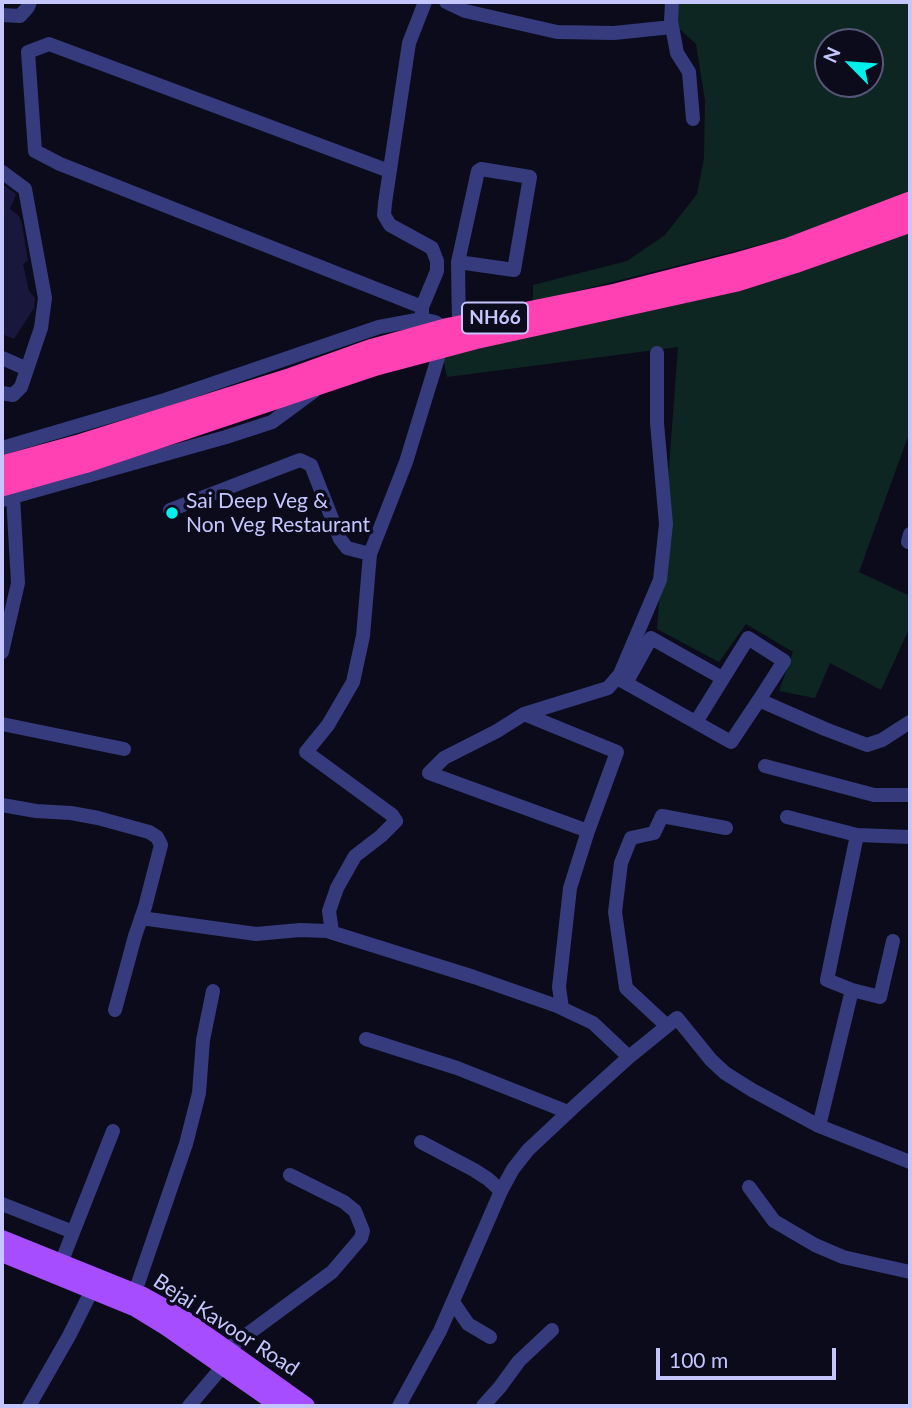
<!DOCTYPE html>
<html>
<head>
<meta charset="utf-8">
<style>
	body { margin:0 }
	#map { position:relative; width:912px; height:1408px; overflow:hidden; background:#0c0b1c; font-family:Lato,sans-serif }
	canvas { display:block }
	.frame { position:absolute; inset:0; border:4px solid #c6c6ff; pointer-events:none }
	.north { position:absolute; left:814px; top:28px; width:70px; height:70px; box-sizing:border-box; background:#0c0b1c; border:2px solid #565677; border-radius:50%; rotate:295deg; font-size:19px; font-weight:700; line-height:28px; text-align:center; color:#c6c6ff }
	.north::after { content:''; display:block; margin:auto; width:24px; height:32px; background:#00f1eb; clip-path:polygon(50% 0,100% 100%,50% 72%,0 100%) }
	.scale { position:absolute; left:656px; top:1348px; width:180px; height:32px; box-sizing:border-box; border:4px solid #c6c6ff; border-top:0; padding-left:9px; font-size:21px; line-height:24px; white-space:nowrap; color:#c6c6ff; -webkit-text-stroke:5px #0c0b1c; paint-order:stroke }
</style>
</head>
<body>
<div id="map">
<canvas width="912" height="1408"></canvas>
<div class="frame"></div>
<div class="north">N</div>
<div class="scale">100 m</div>
</div>
<script>
const ctx = document.querySelector('canvas').getContext('2d');
ctx.lineJoin = 'round';
function fill(path, color) { ctx.fillStyle = color; ctx.fill(path, 'evenodd'); }
const toPath = rows => new Path2D(rows.map(r => 'M' + r).join(''));
function stroke(path, color, width, dash) { ctx.strokeStyle = color; ctx.lineWidth = width; ctx.lineCap = dash ? 'butt' : 'round'; ctx.setLineDash(dash || []); ctx.stroke(path); }
function drawText(font, color, halo, rows, align = 'center') {
  ctx.font = font + ' Lato,sans-serif'; ctx.lineWidth = 7; ctx.setLineDash([]); ctx.textBaseline = 'middle'; ctx.strokeStyle = halo; ctx.fillStyle = color; for (const [text, x, y, turn = 0] of rows) {
    ctx.save(); ctx.translate(x, y); ctx.rotate((+turn || 0) * Math.PI / 180); ctx.textAlign = isNaN(turn) ? turn : align; if (halo) ctx.strokeText(text, 0, 0); ctx.fillText(text, 0, 0); ctx.restore();
  }
}
const green = toPath([
	[673,2,910,2,910,207,533,302,533,285,627,261,665,235,697,194,704,158,705,100,696,44,671,21],
	[828,42,870,42,870,84,828,84],
	[910,222,910,431,859,572,910,596,910,627,881,690,830,663,815,698,779,691,793,652,746,624,719,662,657,629,678,347,447,377,441,348]
]);
const building = toPath([
	[2,184,16,194,10,209,19,216,22,224,28,261,23,264,29,291,35,298,34,308,14,339,2,334]
]);
const minor = toPath([
	[446,2,465,11,557,32,614,33,672,27],
	[672,2,671,21,677,53,689,72,693,119],
	[2,15,20,16,28,7,30,2],
	[389,171,49,44,28,52,35,151,60,164,422,307],
	[2,172,25,189,45,298,41,328,21,387,13,395,2,393],
	[458,262,514,270,530,177,481,169,478,171,458,262,459,326],
	[422,315,422,307,437,271,437,261,432,248,390,225,384,215,385,203,409,43,425,2],
	[2,358,27,369],
	[2,448,165,400,379,327,422,319,435,322,445,329],
	[2,500,226,437,272,422,314,391],
	[170,510,300,460,311,465,340,539,347,548,370,554],
	[908,542,910,534],
	[2,652,18,583,13,497],
	[617,678,731,742,759,700,825,729,867,745,882,740,910,722],
	[626,683,651,638,722,678],
	[524,714,617,752,588,831,570,888,559,987,562,1008],
	[696,722,748,638,784,661,759,700],
	[2,724,124,749],
	[765,766,874,795,910,795],
	[2,805,36,811,71,813,98,818,149,832,157,837,161,845,145,907,135,936,115,1010],
	[787,817,857,835,910,837],
	[588,831,429,773,444,758,497,731,524,714,608,688,620,674,660,580,666,524,657,423,657,353],
	[141,918,256,934,300,930,327,931,474,977,557,1006,593,1023,629,1057],
	[332,932,329,911,337,888,355,856,381,836,396,821,392,815,306,752,328,725,353,682,363,636,370,554,406,462,441,348],
	[852,990,880,997,893,941],
	[667,1026,626,988,615,912,621,863,631,838,654,833,662,816,726,828],
	[366,1039,457,1068,568,1112],
	[819,1126,852,990,827,980,857,835],
	[421,1142,474,1170,488,1179,501,1191],
	[749,1187,774,1221,815,1245,843,1257,910,1272],
	[2,1204,73,1232],
	[61,1263,113,1131],
	[135,1292,186,1144,199,1093,203,1040,213,991],
	[453,1302,468,1324,490,1337],
	[226,1350,332,1272,361,1238,363,1231,355,1211,344,1202,290,1175],
	[29,1406,69,1336,92,1290],
	[189,1406,223,1366],
	[399,1406,440,1331,501,1191,513,1169,528,1150,577,1104,629,1057,677,1018,711,1060,725,1073,752,1090,819,1126,910,1162],
	[483,1406,500,1387,519,1361,552,1330]
]);
const major = toPath([
	[2,1239,141,1295,181,1317,306,1406],
	[2,1253,136,1308,167,1327,280,1406]
]);
const highway = toPath([
	[2,466,82,444,292,378,373,349,445,329,616,294,733,264,789,248,910,202],
	[2,486,84,463,376,365,474,339,737,281,794,263,910,222]
]);
const markers = [
	[172,513,7,"#00f1eb"]
];
const shields = [
	[495,318,66]
];
const shieldNames = [
	["NH66",495,318]
];
const poiNames = [
	["Sai Deep Veg &",186,501],
	["Non Veg Restaurant",186,525]
];
const streetNames = [
	["Bejai Kavoor Road",226,1325,33]
];
fill(green, '#0e2622');
fill(building, '#1a173d');
stroke(minor, '#353b7c', 14);
stroke(major, '#a64dff', 18);
stroke(highway, '#ff41b3', 21);
for (const [x, y, r, color] of markers) { const dot = new Path2D(); dot.arc(x, y, r, 0, 2 * Math.PI); ctx.fillStyle = color; ctx.fill(dot); stroke(dot, '#0c0b1c', 2.5); }
for (const [x, y, w] of shields) { const box = new Path2D(); box.roundRect(x - w / 2, y - 15.5, w, 31, 5); ctx.fillStyle = '#0c0b1c'; ctx.fill(box); stroke(box, '#c6c6ff', 2); }
drawText('bold 19px', '#c6c6ff', null, shieldNames);
drawText('21px', '#c6c6ff', '#0c0b1c', poiNames, 'left');
drawText('21px', '#c6c6ff', '#0c0b1c', streetNames);
</script>
</body>
</html>
